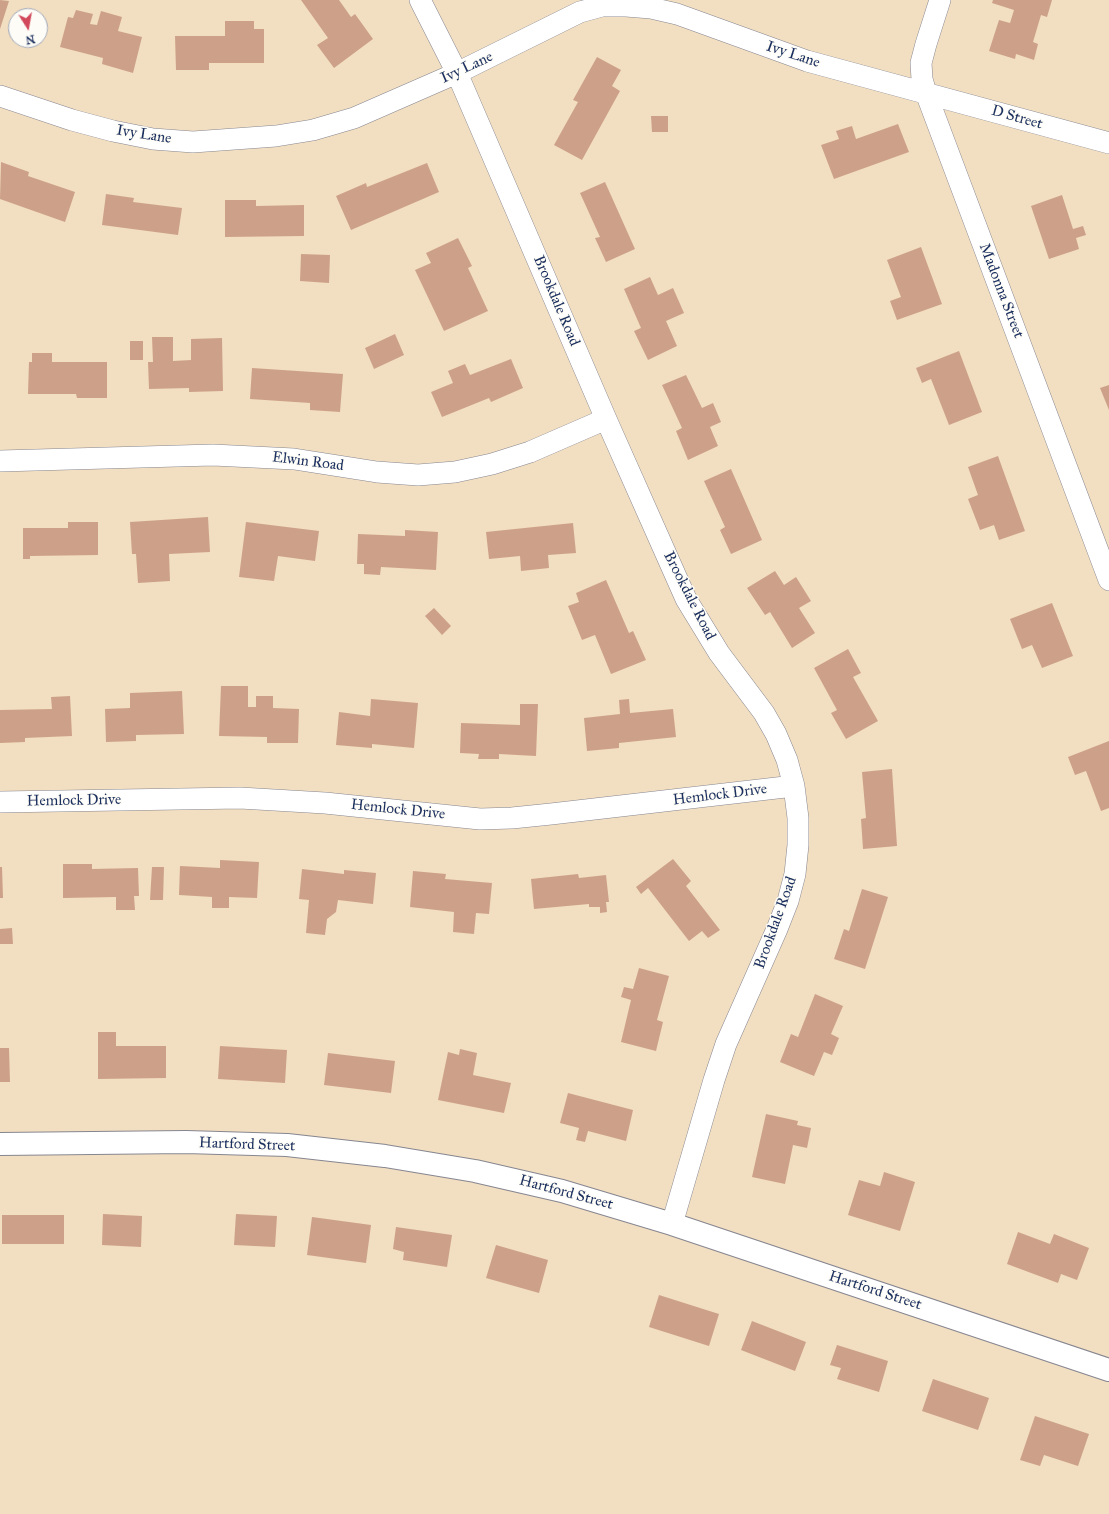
<!DOCTYPE html>
<html>
<head>
<meta charset="utf-8">
<style>
	body { margin:0 }
	#map { position:relative; width:1109px; height:1514px; overflow:hidden; background:#f2dec1; font-family:"IM FELL Great Primer",serif }
	canvas { display:block }
	.north { position:absolute; left:8px; top:8px; width:40px; height:40px; box-sizing:border-box; background:#fdfcf7; border:1px solid #a3aaba; border-radius:50%; rotate:169deg; font-size:11px; font-weight:700; line-height:16px; text-align:center; color:#1b2f5e }
	.north::after { content:''; display:block; margin:auto; width:14px; height:18px; background:#d1495b; clip-path:polygon(50% 0,100% 100%,50% 72%,0 100%) }
</style>
</head>
<body>
<div id="map">
<canvas width="1109" height="1514"></canvas>
<div class="north">N</div>
</div>
<script>
const ctx = document.querySelector('canvas').getContext('2d');
ctx.lineJoin = 'round';
function fill(path, color) { ctx.fillStyle = color; ctx.fill(path, 'evenodd'); }
const toPath = rows => new Path2D(rows.map(r => 'M' + r).join(''));
function stroke(path, color, width, dash) { ctx.strokeStyle = color; ctx.lineWidth = width; ctx.lineCap = dash ? 'butt' : 'round'; ctx.setLineDash(dash || []); ctx.stroke(path); }
function drawText(font, color, halo, rows, align = 'center') {
  ctx.font = font + ' "IM FELL Great Primer",serif'; ctx.lineWidth = 3; ctx.setLineDash([]); ctx.textBaseline = 'middle'; ctx.strokeStyle = halo; ctx.fillStyle = color; for (const [text, x, y, turn = 0] of rows) {
    ctx.save(); ctx.translate(x, y); ctx.rotate((+turn || 0) * Math.PI / 180); ctx.textAlign = isNaN(turn) ? turn : align; if (halo) ctx.strokeText(text, 0, 0); ctx.fillText(text, 0, 0); ctx.restore();
  }
}
const building = toPath([
	[0,0,9,1,0,29],
	[301,0,339,0,351,17,355,14,373,39,334,68,317,45,328,38],
	[993,0,1052,0,1047,17,1041,15,1033,42,1038,44,1034,60,1016,54,1015,59,989,51,999,20,1010,23,1014,10,992,3],
	[76,10,93,14,90,24,97,25,101,11,122,17,118,31,142,37,133,73,102,64,103,58,60,47,68,17,73,18],
	[225,21,254,21,254,29,264,29,264,63,209,63,209,70,176,70,175,36,225,36],
	[597,57,621,70,612,86,620,91,582,160,554,145,578,102,573,100],
	[651,116,668,116,668,132,652,132],
	[898,124,909,152,834,179,821,145,839,139,836,131,852,126,856,139],
	[1,162,29,172,28,176,75,192,65,222,0,199],
	[427,163,439,192,351,230,336,196,366,183,367,187],
	[605,182,635,249,606,262,595,238,600,237,580,193],
	[106,194,134,198,133,202,182,208,178,235,102,225],
	[1062,195,1073,229,1083,226,1086,235,1076,238,1079,249,1049,259,1031,206],
	[225,200,256,200,256,206,304,205,304,236,225,237],
	[458,238,472,266,468,268,488,311,444,331,415,270,431,263,426,253],
	[921,247,942,304,897,320,890,301,901,297,887,260],
	[301,254,330,255,329,283,300,281],
	[650,277,658,295,673,288,684,313,666,321,677,346,648,360,634,331,641,328,624,289],
	[395,334,404,355,374,369,365,348],
	[152,337,173,337,173,361,191,360,191,339,222,338,223,391,189,392,189,388,149,389,148,362,153,362],
	[130,341,143,341,143,360,130,360],
	[959,351,982,412,949,425,931,379,922,383,916,368],
	[32,353,52,353,52,362,107,362,107,398,77,398,76,394,28,394,29,362,32,362],
	[511,359,523,388,491,402,489,398,442,417,431,392,453,383,448,371,465,364,470,375],
	[252,368,343,374,340,412,310,410,310,403,250,399],
	[686,375,702,408,713,403,721,422,710,427,718,446,688,460,676,431,682,428,662,385],
	[1109,385,1109,410,1100,388],
	[998,456,1025,531,999,540,994,525,980,530,968,499,978,495,968,467],
	[731,469,762,540,731,554,720,530,725,527,704,481],
	[208,517,210,552,169,554,170,581,138,583,136,554,132,554,130,522],
	[68,522,98,522,98,555,30,556,30,559,23,559,23,528,68,528],
	[246,522,319,531,315,561,278,556,274,581,239,577],
	[573,523,576,553,548,555,549,568,521,571,520,556,489,559,486,532],
	[405,530,438,532,436,570,381,567,380,575,364,574,364,564,357,564,358,534,405,536],
	[775,571,784,585,796,577,811,601,799,608,815,633,792,648,770,612,765,615,747,588],
	[606,580,629,633,633,631,646,660,611,674,595,635,582,640,568,606,579,602,576,593],
	[1052,603,1073,656,1042,668,1032,645,1022,649,1010,619],
	[434,608,451,626,442,635,425,616],
	[848,649,861,673,853,677,878,721,846,739,831,713,837,710,814,668],
	[221,686,248,686,248,707,256,707,256,696,273,696,273,708,299,709,298,743,267,743,267,737,219,736],
	[182,691,184,734,136,735,136,741,106,742,105,709,130,708,130,693],
	[70,696,72,736,25,738,25,742,0,743,0,710,52,709,51,697],
	[371,699,418,703,414,748,372,744,372,748,336,745,339,712,370,716],
	[629,699,630,713,673,709,676,737,619,743,619,748,587,751,584,718,620,714,619,700],
	[520,704,538,704,536,756,499,754,499,759,478,759,479,754,460,753,461,723,520,725],
	[1109,741,1109,808,1101,811,1086,771,1075,775,1068,757],
	[892,769,897,846,863,849,861,819,866,818,862,772],
	[673,859,691,881,686,886,720,930,708,938,702,931,689,941,648,888,641,894,636,887],
	[220,860,259,862,257,898,229,897,229,908,212,908,212,897,179,895,180,866,220,868],
	[63,864,92,864,92,869,138,868,139,896,134,896,135,910,116,910,116,897,63,898],
	[0,867,2,867,3,898,0,898],
	[152,867,164,867,163,900,150,900],
	[302,869,344,874,344,870,376,873,373,904,338,900,336,912,327,919,325,935,306,933,309,900,299,899],
	[413,871,446,874,445,879,492,883,489,914,476,913,474,934,453,932,454,912,410,907],
	[578,874,579,878,606,875,609,902,606,902,607,912,600,913,600,907,589,907,589,904,534,909,531,879],
	[862,889,888,897,865,969,834,959,844,929,849,931],
	[12,928,13,944,0,944,0,929],
	[639,968,669,976,657,1020,663,1022,656,1051,621,1042,631,1000,621,997,624,987,633,989],
	[815,994,843,1006,831,1034,839,1038,832,1055,824,1052,814,1076,780,1062,791,1034,798,1037],
	[98,1032,116,1032,116,1046,166,1046,166,1078,98,1079],
	[220,1046,287,1050,285,1083,218,1079],
	[0,1048,9,1048,10,1082,0,1082],
	[460,1049,477,1053,473,1075,511,1083,504,1113,438,1100,448,1052,459,1055],
	[328,1053,395,1061,391,1093,324,1085],
	[568,1093,633,1110,626,1141,588,1131,585,1142,576,1140,579,1128,560,1123],
	[766,1114,798,1121,797,1125,811,1128,807,1148,793,1145,785,1184,752,1177],
	[884,1172,915,1182,900,1231,848,1215,859,1180,880,1186],
	[103,1214,142,1216,141,1247,102,1245],
	[236,1214,277,1216,275,1247,234,1245],
	[2,1215,64,1215,64,1244,2,1244],
	[312,1217,371,1225,366,1263,307,1255],
	[396,1227,452,1235,447,1267,403,1260,404,1252,393,1249],
	[1018,1232,1050,1244,1054,1234,1089,1248,1077,1280,1061,1274,1058,1283,1007,1264],
	[496,1245,548,1260,539,1293,486,1278],
	[659,1295,719,1314,709,1346,649,1327],
	[752,1321,806,1342,795,1371,741,1350],
	[837,1345,888,1361,879,1392,837,1379,841,1368,830,1365],
	[933,1379,989,1398,978,1430,922,1411],
	[1035,1416,1089,1434,1078,1466,1044,1455,1040,1466,1020,1460]
]);
const street = toPath([
	[420,0,457,73,606,419,686,599,719,653,764,713,776,734,787,760,794,786,798,818,798,845,795,874,788,901,777,929,726,1044,714,1080,672,1224],
	[940,0,926,44,921,63,922,79,926,93,1109,580],
	[0,96,72,120,113,131,153,139,193,142,276,136,313,130,354,118,457,73,580,12,602,6,626,6,651,8,677,14,807,61,1109,143],
	[0,461,213,455,294,459,377,472,418,475,455,472,492,464,530,452,606,419],
	[0,802,240,798,325,803,480,819,512,818,551,814,794,786]
]);
const secondary = toPath([
	[0,1144,186,1142,287,1145,385,1156,475,1171,562,1191,672,1224,1109,1370]
]);
const streetNames = [
	["Ivy Lane",793,55,18],
	["Ivy Lane",467,68,-25],
	["D Street",1017,118,16],
	["Ivy Lane",144,135,9],
	["Madonna Street",1001,291,69],
	["Brookdale Road",556,301,67],
	["Elwin Road",308,462,7],
	["Brookdale Road",689,596,63],
	["Hemlock Drive",720,795,-7],
	["Hemlock Drive",74,801,-1],
	["Hemlock Drive",398,810,6],
	["Brookdale Road",776,923,-70],
	["Hartford Street",247,1145,2],
	["Hartford Street",566,1193,15],
	["Hartford Street",875,1291,18]
];
fill(building, '#cda189');
stroke(street, '#868690', 22);
stroke(secondary, '#868690', 24);
stroke(street, '#fff', 21);
stroke(secondary, '#fff', 22);
drawText('15px', '#1b2f5e', '#fdfcf7', streetNames);
</script>
</body>
</html>
